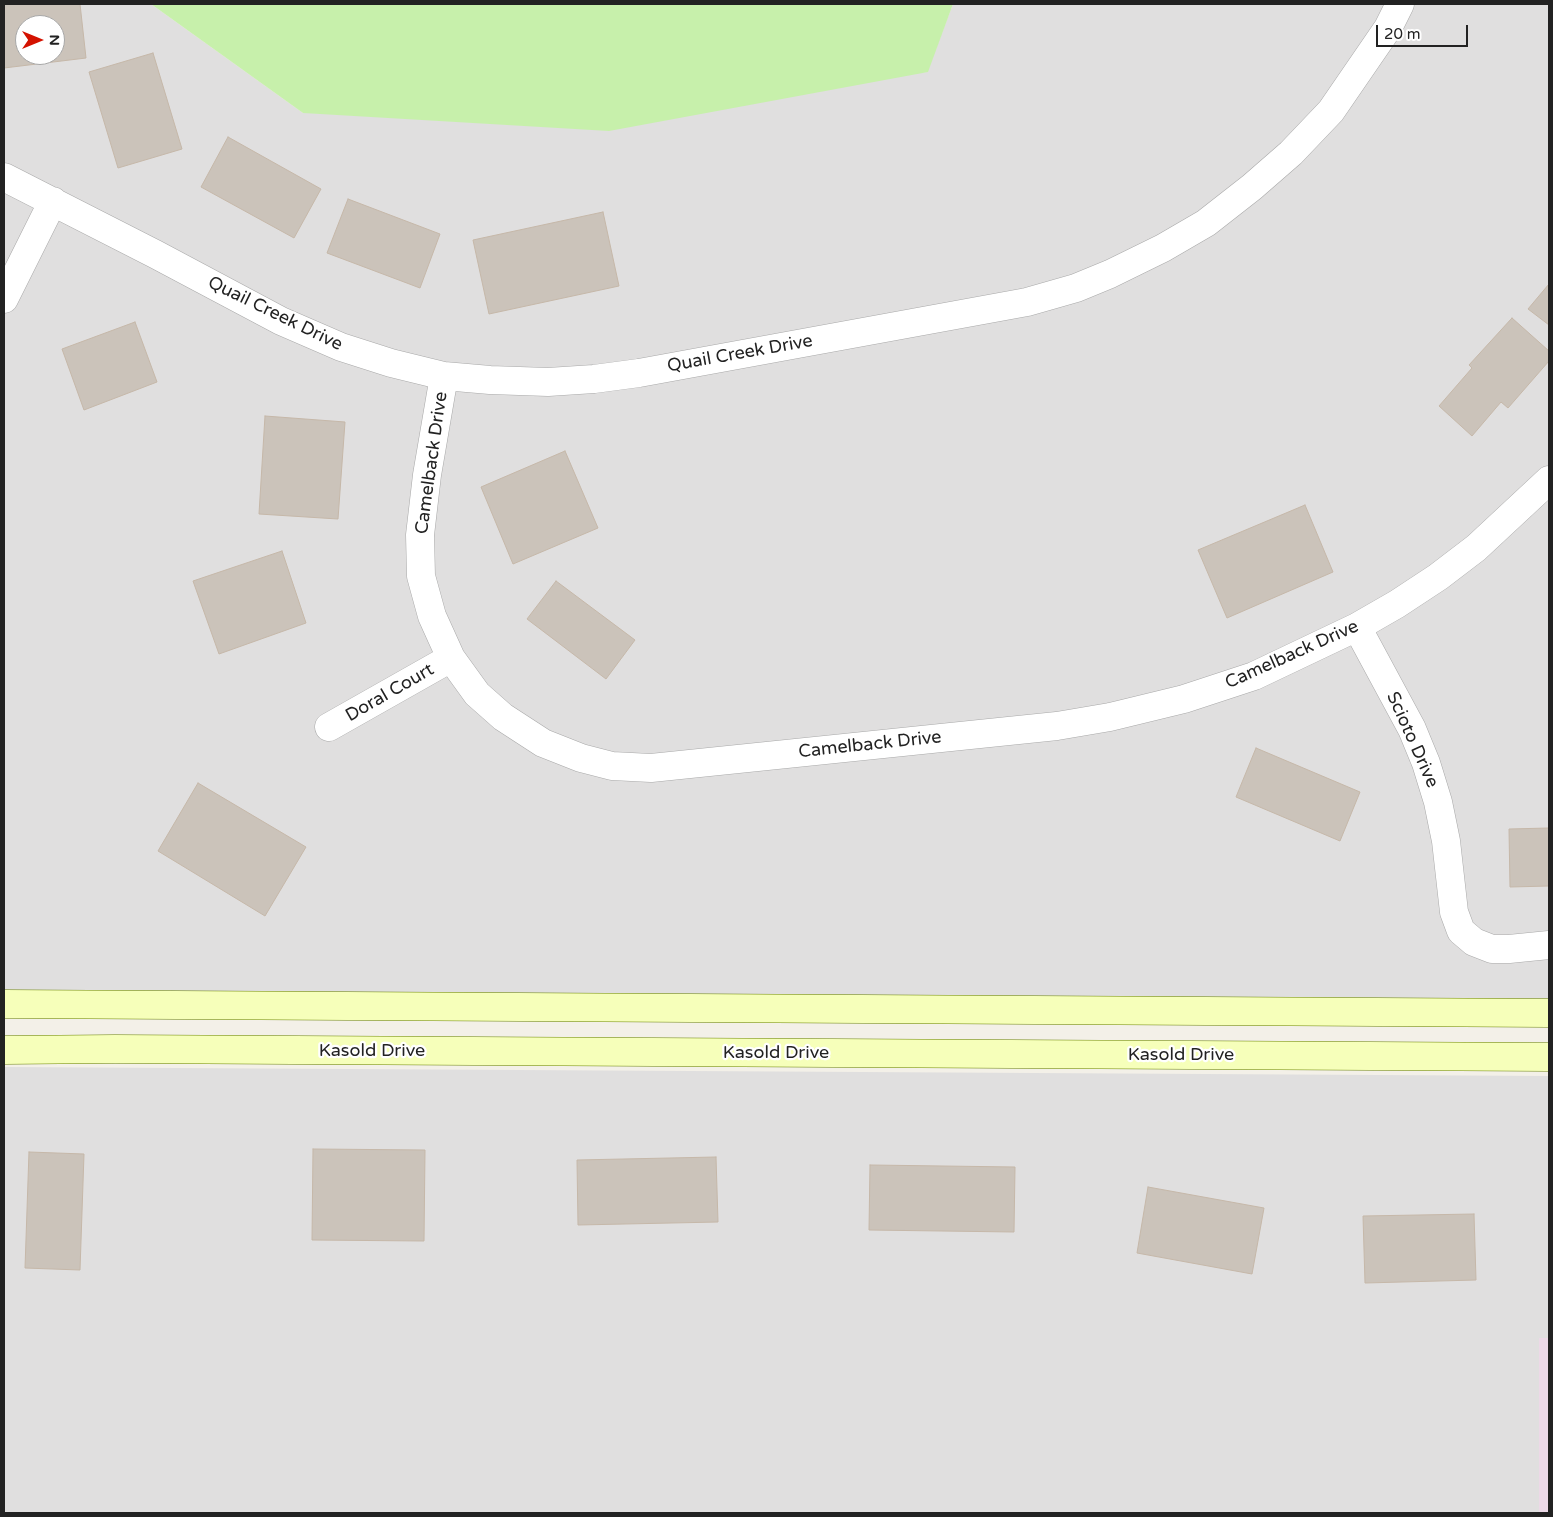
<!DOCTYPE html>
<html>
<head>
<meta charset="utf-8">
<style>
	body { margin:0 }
	#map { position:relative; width:1553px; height:1517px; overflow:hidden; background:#f3f0e8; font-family:"Varela Round",sans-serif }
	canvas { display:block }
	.frame { position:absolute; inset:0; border:5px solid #222; pointer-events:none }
	.north { position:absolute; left:15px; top:15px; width:50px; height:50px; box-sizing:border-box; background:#fff; border:1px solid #a7a7a7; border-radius:50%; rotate:90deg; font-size:14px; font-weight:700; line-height:20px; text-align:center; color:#222 }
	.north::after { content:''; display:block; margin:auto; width:18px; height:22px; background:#d41200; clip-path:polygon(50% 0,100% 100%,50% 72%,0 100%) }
	.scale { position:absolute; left:1376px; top:25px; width:92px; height:22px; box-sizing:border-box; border:2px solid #222; border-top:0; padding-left:6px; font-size:15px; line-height:18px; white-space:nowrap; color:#222; -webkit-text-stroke:4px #fff; paint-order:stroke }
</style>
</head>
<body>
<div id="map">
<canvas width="1553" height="1517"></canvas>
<div class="frame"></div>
<div class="north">N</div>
<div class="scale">20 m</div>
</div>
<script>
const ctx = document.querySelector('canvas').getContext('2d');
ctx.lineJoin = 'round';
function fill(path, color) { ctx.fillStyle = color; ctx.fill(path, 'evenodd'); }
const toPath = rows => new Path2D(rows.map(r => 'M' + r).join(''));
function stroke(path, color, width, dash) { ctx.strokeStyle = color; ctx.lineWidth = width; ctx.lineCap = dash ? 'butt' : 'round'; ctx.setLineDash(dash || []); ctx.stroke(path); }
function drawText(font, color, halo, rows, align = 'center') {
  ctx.font = font + ' "Varela Round",sans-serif'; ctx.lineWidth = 4.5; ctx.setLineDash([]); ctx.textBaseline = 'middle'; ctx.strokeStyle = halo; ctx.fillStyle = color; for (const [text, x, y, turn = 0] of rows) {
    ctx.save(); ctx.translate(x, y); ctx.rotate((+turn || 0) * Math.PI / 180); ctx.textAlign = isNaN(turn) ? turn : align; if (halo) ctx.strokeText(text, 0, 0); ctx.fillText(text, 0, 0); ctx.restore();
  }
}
const residential = toPath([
	[4,4,151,4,303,113,927,72,953,4,1549,4,1549,1013,4,1004],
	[25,25,55,25,55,55,25,55],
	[4,1067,1549,1076,1549,1338,1539,1338,1539,1513,4,1513]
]);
const industrial = toPath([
	[1539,1338,1549,1338,1549,1513,1539,1513]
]);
const grass = toPath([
	[151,4,953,4,928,72,609,131,303,113]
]);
const building = toPath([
	[4,4,80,4,86,58,4,68,4,4],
	[25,25,55,25,55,55,25,55,25,25],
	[153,53,182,149,118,168,89,72,153,53],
	[228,137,321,189,294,238,201,187,228,137],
	[348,199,440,234,420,288,327,253,348,199],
	[603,212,619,286,489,314,473,240,603,212],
	[1549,284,1549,325,1528,309,1549,284],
	[1512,318,1549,351,1549,361,1508,408,1501,402,1472,436,1439,406,1472,368,1469,365,1512,318],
	[135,322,157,382,84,410,62,349,135,322],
	[265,416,345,422,338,519,259,514,265,416],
	[565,451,598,528,513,564,481,487,565,451],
	[1305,505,1333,572,1227,618,1198,550,1305,505],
	[282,551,306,623,219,654,193,581,282,551],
	[556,581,635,640,606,679,527,619,556,581],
	[1256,748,1360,792,1340,841,1236,797,1256,748],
	[198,783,306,847,265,916,158,851,198,783],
	[1549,828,1549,886,1510,887,1509,829,1549,828],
	[313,1149,425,1150,424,1241,312,1240,313,1149],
	[29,1152,84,1154,80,1270,25,1268,29,1152],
	[716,1157,718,1222,578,1225,577,1160,716,1157],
	[870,1165,1015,1167,1014,1232,869,1230,870,1165],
	[1148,1187,1264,1208,1252,1274,1137,1253,1148,1187],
	[1474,1214,1476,1280,1365,1283,1363,1216,1474,1214]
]);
const minor = toPath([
	[4,177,155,254,281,321,341,347,391,363,444,376,490,380,548,382,594,379,639,373,1027,302,1076,288,1110,274,1163,248,1206,223,1252,187,1291,153,1331,111,1388,28,1400,4],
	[4,299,53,201],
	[444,376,427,475,420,535,421,576,432,616,451,658,477,694,503,717,543,743,581,758,612,766,651,768,1057,726,1110,717,1184,699,1254,676,1357,627,1397,604,1438,577,1476,548,1549,480],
	[1357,627,1412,729,1426,763,1438,802,1446,841,1454,912,1461,931,1474,942,1492,949,1509,949,1549,945],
	[329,727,451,658]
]);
const secondary = toPath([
	[4,1004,1549,1013],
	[4,1050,115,1049,1549,1057]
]);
const streetNames = [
	["Quail Creek Drive",275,314,26],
	["Quail Creek Drive",740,354,-10],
	["Camelback Drive",432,463,-82],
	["Camelback Drive",1292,655,-24],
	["Doral Court",390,693,-30],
	["Scioto Drive",1412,740,66],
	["Camelback Drive",870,745,-6],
	["Kasold Drive",372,1051],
	["Kasold Drive",776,1053],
	["Kasold Drive",1181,1055]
];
fill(residential, '#e0dfdf');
fill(industrial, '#ecd9e7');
fill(grass, '#c7f0ab');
fill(building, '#cbc3ba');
stroke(building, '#c6b8a9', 1);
stroke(minor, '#a9a9a9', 29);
stroke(secondary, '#698200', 29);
stroke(minor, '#fff', 28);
stroke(secondary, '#f6ffba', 28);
drawText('18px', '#222', '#fff', streetNames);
</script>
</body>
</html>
